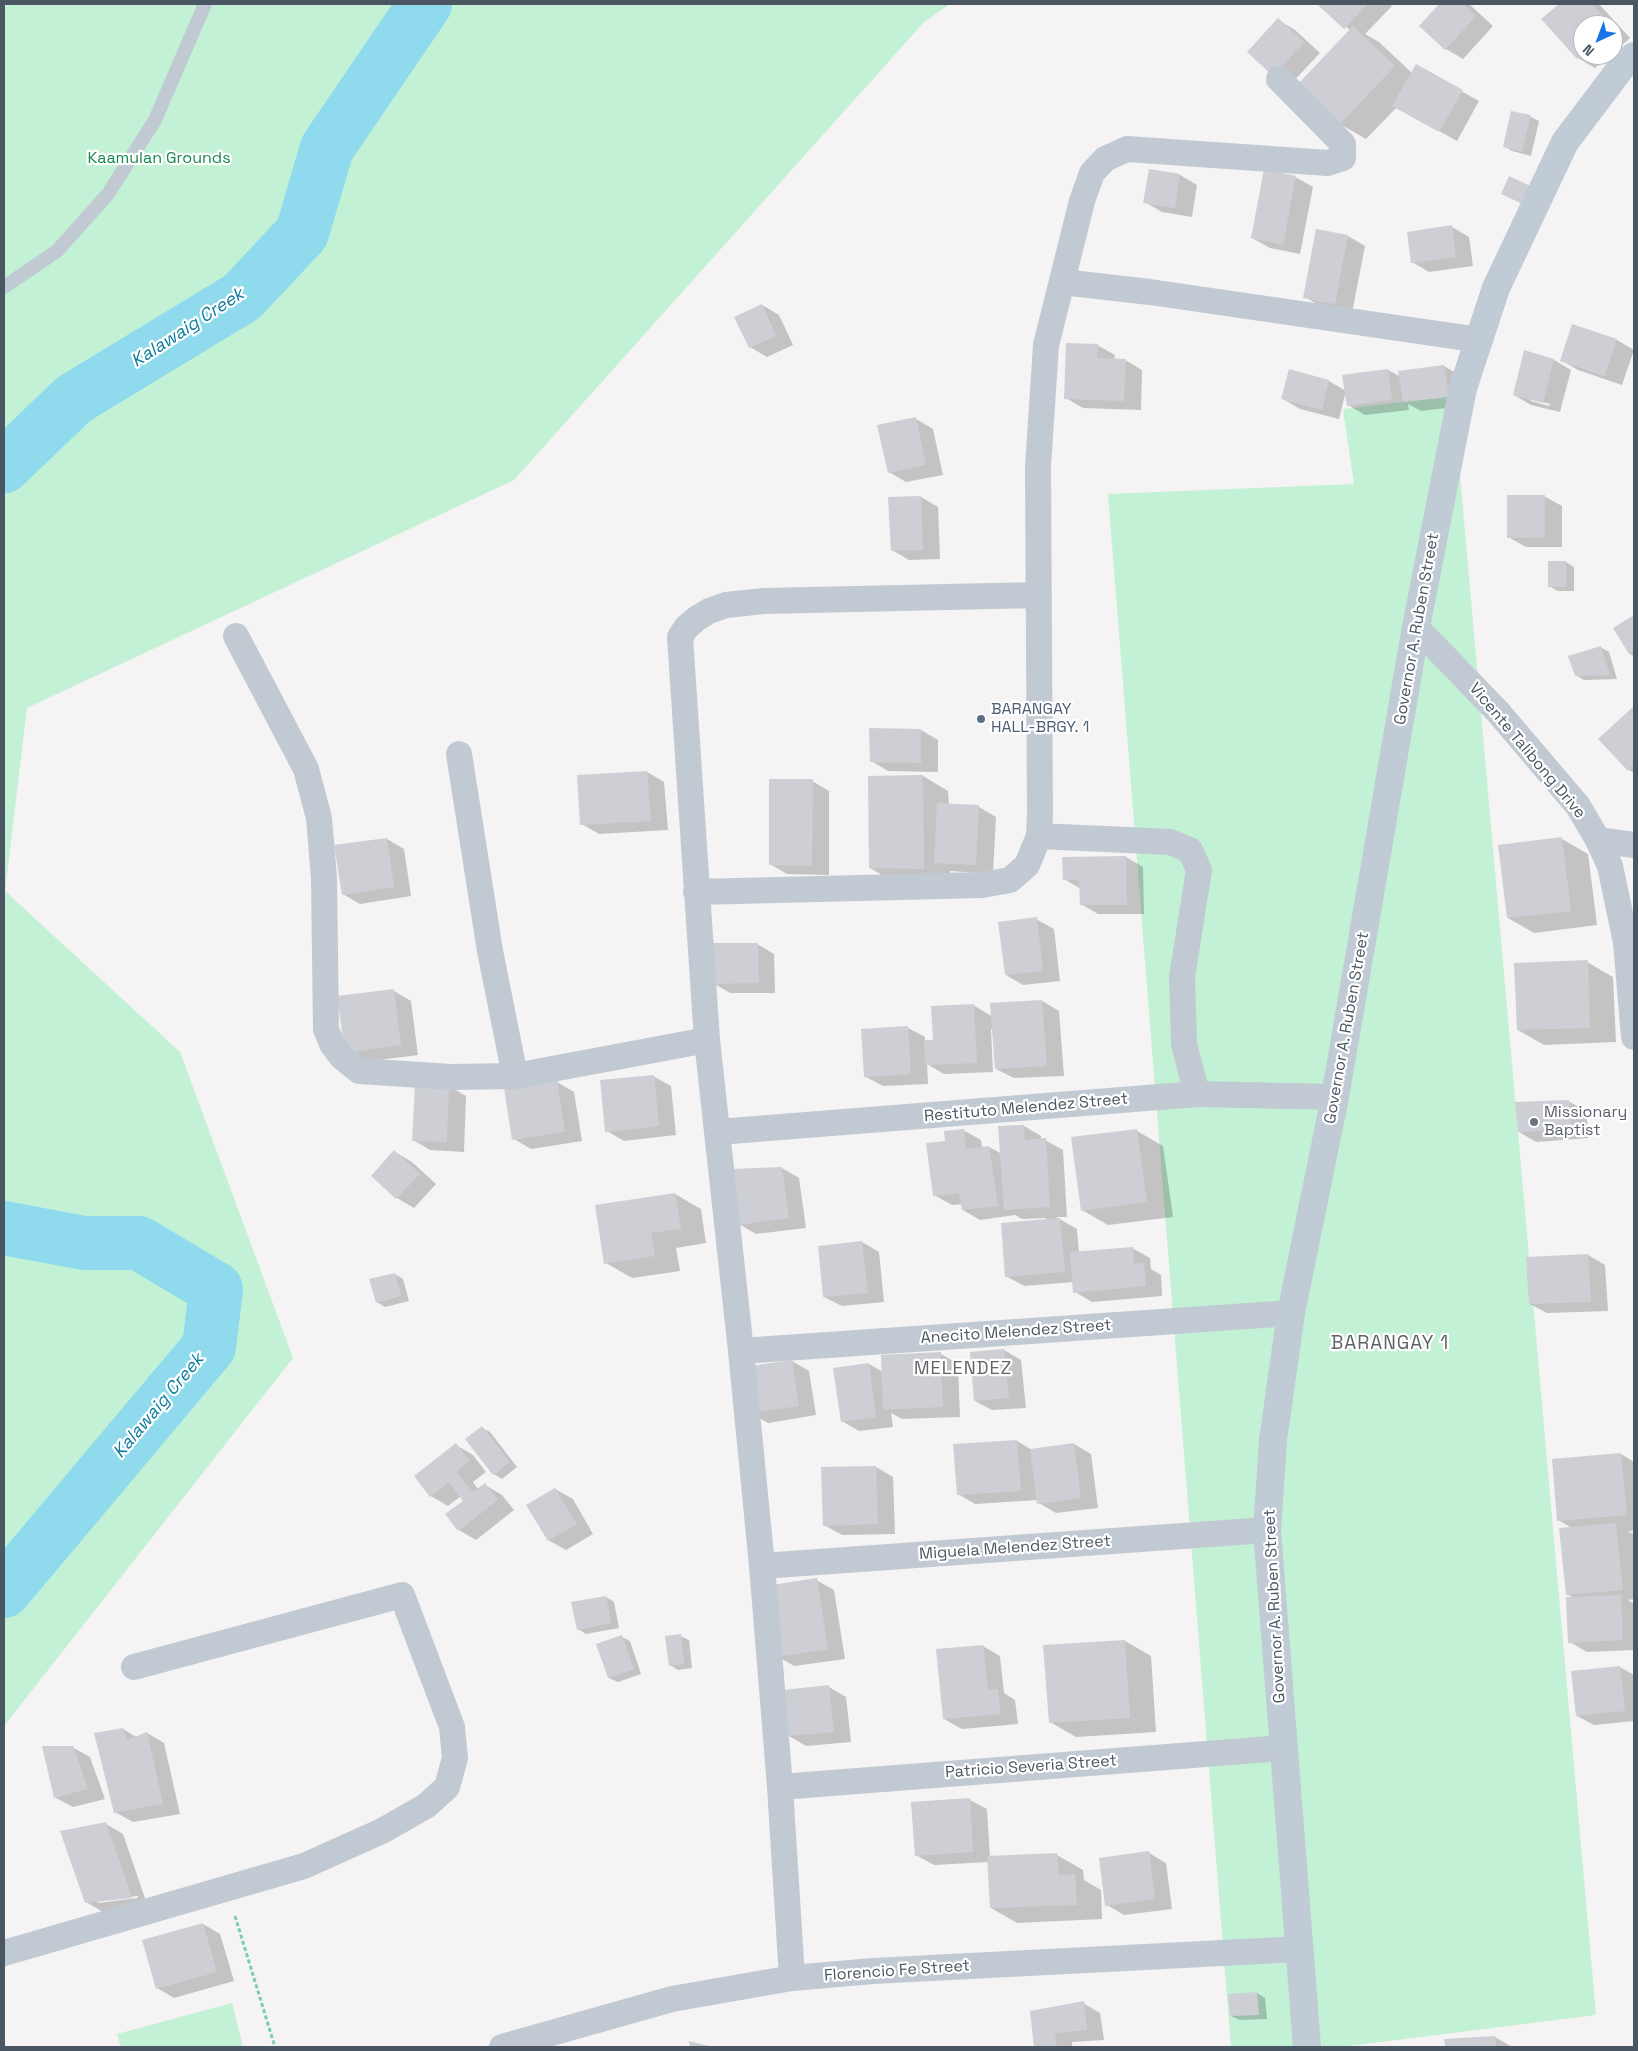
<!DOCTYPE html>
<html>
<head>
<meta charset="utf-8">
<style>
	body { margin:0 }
	#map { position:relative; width:1638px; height:2051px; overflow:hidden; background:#f5f3f3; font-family:"Space Grotesk",sans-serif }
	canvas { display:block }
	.frame { position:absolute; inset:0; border:5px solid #4a5661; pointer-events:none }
	.north { position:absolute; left:1573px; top:15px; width:50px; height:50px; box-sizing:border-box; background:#fff; border:1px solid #b7bbc0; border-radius:50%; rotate:223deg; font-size:14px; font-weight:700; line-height:20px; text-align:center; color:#4a5661 }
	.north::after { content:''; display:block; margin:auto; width:18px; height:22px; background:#1a73e8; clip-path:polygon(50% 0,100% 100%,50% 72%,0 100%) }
</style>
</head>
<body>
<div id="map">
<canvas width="1638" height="2051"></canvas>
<div class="frame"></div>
<div class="north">N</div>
</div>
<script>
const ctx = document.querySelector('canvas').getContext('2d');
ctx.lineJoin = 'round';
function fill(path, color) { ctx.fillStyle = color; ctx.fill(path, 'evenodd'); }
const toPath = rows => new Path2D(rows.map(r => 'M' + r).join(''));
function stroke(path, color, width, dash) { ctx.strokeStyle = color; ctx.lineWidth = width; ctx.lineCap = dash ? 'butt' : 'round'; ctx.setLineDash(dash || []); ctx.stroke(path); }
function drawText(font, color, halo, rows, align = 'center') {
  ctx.font = font + ' "Space Grotesk",sans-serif'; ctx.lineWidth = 4.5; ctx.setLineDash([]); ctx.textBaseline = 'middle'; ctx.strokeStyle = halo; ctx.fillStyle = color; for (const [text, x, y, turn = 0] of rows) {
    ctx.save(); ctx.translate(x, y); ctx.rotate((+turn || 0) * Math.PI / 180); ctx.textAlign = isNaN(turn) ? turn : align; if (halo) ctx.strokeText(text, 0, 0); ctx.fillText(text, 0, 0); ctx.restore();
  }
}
const green = toPath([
	[4,4,950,4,924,22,514,480,27,708,5,891,180,1052,293,1358,4,1726],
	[1453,396,1596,2015,1341,2047,1231,2047,1108,494,1354,484,1343,409],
	[232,2003,243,2047,121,2047,117,2034]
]);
const shadow = toPath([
	[1321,4,1390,4,1392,6,1365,34,1379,42,1412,73,1416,66,1479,101,1457,141,1397,107,1366,139,1340,124,1350,30,1320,5],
	[1441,4,1469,4,1493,26,1463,59,1446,49,1421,26],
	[1560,4,1599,4,1630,38,1613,53,1613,25,1583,25,1583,55,1610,55,1595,68,1578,58,1543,19],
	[1278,20,1295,30,1320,53,1290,85,1273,75],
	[1512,112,1531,117,1539,121,1531,156,1512,151,1504,146],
	[1150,170,1180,175,1197,185,1192,217,1162,212,1145,202],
	[1295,177,1313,187,1300,254,1270,248,1252,238],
	[1452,227,1469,237,1473,266,1429,272,1412,262],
	[1348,236,1365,246,1352,313,1322,307,1305,297],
	[762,305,779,315,793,345,767,357,750,347],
	[1573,325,1617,340,1634,350,1622,385,1578,370,1561,360],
	[1097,345,1115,355,1114,360,1125,360,1142,370,1141,410,1083,408,1066,398],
	[1525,352,1554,360,1571,370,1560,412,1531,405,1514,395],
	[1531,399,1550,404,1549,406,1531,401],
	[1444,366,1461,376,1465,406,1421,411,1408,404,1409,410,1365,415,1348,405,1346,391,1339,419,1300,409,1283,399,1329,381,1346,391,1388,370,1401,377],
	[916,419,933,429,943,475,906,482,889,472],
	[1544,496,1562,506,1562,547,1526,547,1508,537],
	[921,497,938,507,940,559,909,560,892,550,890,499],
	[1549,562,1566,562,1574,567,1574,591,1558,591,1549,586],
	[1634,617,1634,656,1630,654,1615,628],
	[1600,647,1609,652,1617,679,1584,680,1576,675],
	[1634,708,1634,773,1629,770,1600,739],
	[921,730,938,740,938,772,888,771,871,761],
	[647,772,664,782,668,830,599,834,582,824],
	[923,776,948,791,949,805,979,807,996,817,993,874,950,871,950,883,896,883,870,868],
	[812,781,829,791,829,875,787,874,770,864],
	[387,839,404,849,411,896,360,904,343,894],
	[1562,839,1588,854,1597,925,1534,933,1508,918],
	[1126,857,1143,867,1144,914,1098,914,1081,904,1081,889,1064,879,1064,858],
	[1036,919,1054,929,1060,981,1023,985,1006,975],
	[757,944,774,954,775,993,730,993,713,983],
	[1587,962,1613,977,1616,1042,1544,1045,1518,1030],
	[394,991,411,1001,418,1055,363,1062,346,1052],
	[1042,1001,1059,1011,1064,1076,1014,1078,996,1069,994,1029,991,1029,993,1072,944,1074,927,1064,928,1084,883,1086,866,1077,908,1028,925,1037,925,1041,934,1041,973,1005,993,1017],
	[653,1076,671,1086,676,1135,624,1141,607,1131],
	[557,1082,574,1092,582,1141,531,1149,514,1139],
	[449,1086,466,1096,464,1152,430,1150,413,1140],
	[1568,1101,1586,1111,1589,1138,1536,1142,1519,1132],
	[1024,1126,1041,1136,1041,1140,1045,1140,1063,1150,1067,1217,1056,1217,1077,1229,1079,1253,1132,1248,1150,1258,1151,1269,1161,1275,1162,1296,1092,1302,1075,1292,1074,1282,1024,1286,1006,1276,1046,1220,1046,1218,1022,1219,1015,1215,980,1220,963,1210,962,1204,952,1205,934,1195,946,1142,963,1130,981,1140,982,1148,989,1147,1002,1154],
	[1137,1131,1163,1146,1173,1217,1108,1225,1082,1210],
	[395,1152,412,1162,436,1184,414,1208,397,1198],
	[782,1168,799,1178,806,1228,756,1234,739,1224],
	[675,1194,701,1209,706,1243,676,1248,680,1271,632,1278,606,1263],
	[862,1242,879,1252,884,1302,842,1306,824,1297],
	[1588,1255,1605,1265,1608,1311,1547,1313,1530,1304],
	[395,1274,403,1279,409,1301,385,1307,377,1302],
	[1004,1350,1021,1360,1026,1408,992,1410,975,1401],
	[941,1354,958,1364,960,1417,902,1419,891,1413,893,1427,859,1431,842,1421,869,1364,883,1372],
	[792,1361,809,1371,816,1415,768,1423,751,1413],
	[482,1428,490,1432,517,1467,502,1479,494,1474],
	[1017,1441,1032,1450,1074,1444,1091,1454,1098,1508,1056,1513,1039,1503,1038,1500,975,1504,958,1494],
	[456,1445,473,1455,486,1472,473,1482,478,1489,485,1485,502,1495,514,1510,476,1540,459,1530,464,1501,461,1496,448,1506,431,1496],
	[1621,1454,1634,1462,1634,1531,1628,1531,1633,1534,1634,1548,1634,1599,1628,1600,1634,1604,1634,1650,1587,1652,1570,1642,1574,1598,1567,1594,1572,1528,1558,1520],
	[876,1467,893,1477,895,1534,842,1535,824,1525],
	[555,1489,573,1499,593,1534,566,1550,548,1540],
	[816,1580,834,1590,845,1659,794,1666,777,1656],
	[606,1597,614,1602,619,1628,586,1634,578,1629],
	[680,1636,689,1640,692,1668,678,1670,670,1665],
	[622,1637,630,1641,641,1674,618,1682,609,1678,598,1645],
	[1125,1641,1151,1656,1156,1732,1076,1737,1050,1722],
	[983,1646,1000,1656,1004,1693,1015,1700,1018,1724,962,1729,944,1719],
	[1620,1667,1634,1675,1634,1721,1594,1725,1577,1716],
	[829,1687,846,1697,851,1742,806,1746,789,1736],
	[123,1729,136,1737,147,1733,164,1743,180,1814,133,1822,115,1812],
	[72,1747,90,1757,105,1799,73,1807,56,1798],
	[970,1800,987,1809,990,1857,1057,1855,1083,1870,1084,1880,1101,1890,1102,1919,1017,1923,991,1908,989,1862,934,1865,916,1855],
	[106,1824,123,1834,148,1907,103,1912,86,1902],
	[138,1896,138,1898,98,1903,98,1900],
	[1149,1853,1166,1863,1172,1909,1124,1915,1107,1905],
	[203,1924,220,1934,234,1981,174,1998,157,1988],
	[1257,1993,1265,1998,1267,2019,1240,2020,1231,2016],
	[1083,2003,1100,2013,1104,2040,1072,2042,1072,2047,1035,2047,1031,2012],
	[1495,2037,1512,2047,1446,2047,1446,2040]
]);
const river = toPath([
	[4,466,74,399,242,297,302,233,327,148,425,4],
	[4,1228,84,1243,139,1243,216,1289,209,1347,4,1591]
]);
const building = toPath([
	[1319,4,1368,4,1344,29,1318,5],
	[1439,4,1463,4,1476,16,1445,50,1419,26],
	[1559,4,1592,4,1611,25,1583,25,1583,54,1577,59,1541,19],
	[1278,18,1304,42,1273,76,1247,52],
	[1353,26,1395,66,1339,125,1297,85],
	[1416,64,1463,90,1439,132,1392,106],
	[1511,111,1531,115,1522,152,1503,147],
	[1149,169,1180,174,1175,208,1143,203],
	[1264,169,1296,176,1283,245,1251,238],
	[1509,176,1535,188,1527,206,1501,194],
	[1452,225,1456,257,1411,263,1407,232],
	[1316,229,1348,235,1335,304,1303,298],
	[762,304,776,336,749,348,734,317],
	[1572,324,1617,339,1605,376,1560,361],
	[1066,343,1098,344,1097,358,1126,359,1124,401,1064,399],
	[1524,350,1554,359,1543,403,1513,395],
	[1444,365,1449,397,1403,402,1398,371],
	[1289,369,1329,380,1322,410,1281,399],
	[1388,369,1392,400,1347,406,1342,375],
	[916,417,926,465,888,473,877,425],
	[1507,495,1545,495,1545,538,1507,538],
	[921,496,923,550,891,551,888,497],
	[1548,561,1566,561,1567,587,1548,587],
	[1634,615,1634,651,1629,654,1613,628],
	[1601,646,1610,675,1575,676,1568,656],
	[1634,706,1634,765,1628,771,1598,739],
	[869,728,921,729,921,763,870,762],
	[647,771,651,821,580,825,577,775],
	[923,775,924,869,869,868,868,776],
	[769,779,813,779,812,866,769,865],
	[937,803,979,805,976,865,934,863],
	[1562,837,1571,911,1507,918,1498,845],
	[387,838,394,887,342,895,334,845],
	[1126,856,1127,905,1080,905,1079,880,1063,880,1062,857],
	[1037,917,1043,971,1005,975,998,922],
	[711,943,758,943,759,983,712,984],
	[1588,960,1590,1028,1517,1030,1514,963],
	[394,989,401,1045,345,1053,337,996],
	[1042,1000,1047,1066,995,1069,990,1003],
	[974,1004,977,1063,925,1065,924,1040,933,1040,931,1006],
	[908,1026,911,1074,864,1077,861,1029],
	[654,1075,659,1126,605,1132,600,1080],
	[557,1080,565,1132,512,1140,504,1088],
	[415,1084,449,1085,447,1142,412,1141],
	[1569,1100,1572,1129,1518,1132,1515,1102],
	[1024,1125,1025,1140,1046,1138,1050,1207,1004,1210,998,1126],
	[964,1129,966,1149,989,1146,998,1206,962,1210,959,1193,933,1196,926,1143,945,1141,944,1131],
	[1137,1129,1147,1202,1081,1211,1071,1137],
	[394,1150,420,1174,396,1199,371,1176],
	[782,1167,789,1218,738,1225,733,1169],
	[675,1193,681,1229,651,1233,655,1256,604,1264,595,1205],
	[1060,1218,1065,1272,1005,1277,1001,1223],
	[862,1241,868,1293,823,1297,818,1246],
	[1133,1247,1134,1264,1144,1263,1146,1286,1073,1293,1070,1252],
	[1588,1254,1591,1302,1529,1304,1526,1257],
	[395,1273,401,1296,376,1303,369,1279],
	[1004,1349,1009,1398,974,1401,970,1352],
	[941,1352,943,1407,883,1410,881,1355],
	[792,1360,799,1406,750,1413,743,1367],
	[869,1363,876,1417,841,1422,833,1368],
	[482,1426,510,1462,493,1475,465,1439],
	[1017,1440,1021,1491,957,1495,953,1444],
	[456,1443,470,1461,456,1472,473,1492,485,1483,498,1500,458,1531,445,1514,463,1501,449,1482,430,1497,414,1476],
	[1074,1443,1081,1498,1037,1504,1030,1449],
	[1621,1453,1627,1515,1557,1521,1552,1459],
	[876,1466,878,1524,823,1526,821,1467],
	[555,1488,577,1524,548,1541,526,1505],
	[1616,1523,1623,1590,1566,1595,1559,1528],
	[817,1578,828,1649,776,1657,764,1586],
	[1621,1595,1623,1640,1568,1643,1566,1597],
	[606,1596,611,1623,577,1630,571,1602],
	[681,1634,684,1664,669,1666,665,1636],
	[622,1635,634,1669,608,1678,596,1644],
	[1125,1640,1130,1718,1049,1723,1043,1645],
	[983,1645,988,1690,998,1689,1001,1714,943,1719,936,1649],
	[1620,1666,1625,1711,1576,1716,1571,1671],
	[829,1685,834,1732,788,1736,783,1690],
	[123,1728,127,1740,147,1732,163,1804,114,1813,94,1733],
	[42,1746,73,1746,88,1789,54,1798],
	[970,1798,973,1852,915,1856,911,1802],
	[106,1822,132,1898,85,1903,60,1831],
	[1149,1851,1155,1899,1105,1906,1099,1858],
	[1057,1853,1059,1875,1075,1874,1077,1905,990,1908,987,1856],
	[203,1923,217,1972,156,1989,142,1940],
	[1257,1992,1259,2015,1230,2016,1228,1994],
	[1084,2001,1087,2030,1055,2033,1057,2047,1034,2047,1030,2011],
	[1495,2036,1496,2047,1445,2047,1444,2039],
	[689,2041,713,2047,690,2047]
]);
const path = toPath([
	[235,1916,275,2047]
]);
const lane = toPath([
	[4,287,57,251,108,194,155,120,205,4]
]);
const street = toPath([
	[1062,282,1150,292,1480,340],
	[1416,627,1498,712,1578,806,1598,840,1610,866,1626,942,1634,1037],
	[236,636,306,769,319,818,324,878,326,1029,332,1044,342,1057,359,1071,451,1077,515,1076,707,1040],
	[459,754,490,951,515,1076],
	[1039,836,1170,842,1190,850,1199,870,1182,977,1184,1044,1197,1094],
	[1598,840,1634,845],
	[696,892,982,885,1010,880,1027,865,1039,836,1040,813,1038,467,1046,345,1082,201,1092,173,1105,159,1127,149,1328,163,1343,158,1343,144,1279,79],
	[718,1132,1197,1094,1335,1097],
	[741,1351,1291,1313],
	[762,1566,1267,1530],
	[780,1787,1283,1748],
	[4,1953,304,1866,382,1831,426,1806,447,1787,455,1758,452,1727,402,1595,134,1667],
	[792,1978,780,1787,762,1566,741,1351,707,1040,680,637,686,628,696,619,709,611,726,605,764,601,1038,595],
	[502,2047,672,1999,792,1978,873,1971,1300,1949]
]);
const secondary = toPath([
	[1307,2047,1267,1530,1273,1440,1291,1313,1335,1097,1416,627,1463,388,1496,288,1565,142,1624,64,1634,56]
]);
const markers = [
	[981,719,5,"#5c6f8a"],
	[1534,1122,5,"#6b7280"]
];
const parkNames = [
	["Kaamulan Grounds",159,159]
];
const streetNames = [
	["Governor A. Ruben Street",1417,629,-80],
	["Vicente Talibong Drive",1527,751,50],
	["Governor A. Ruben Street",1347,1028,-80],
	["Restituto Melendez Street",1026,1108,-5],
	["Anecito Melendez Street",1016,1332,-4],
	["Miguela Melendez Street",1015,1548,-4],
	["Governor A. Ruben Street",1275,1606,-93],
	["Patricio Severia Street",1031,1767,-4],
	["Florencio Fe Street",897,1971,-4]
];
const serviceNames = [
	["BARANGAY",991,710],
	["HALL-BRGY. 1",991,728]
];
const worshipNames = [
	["Missionary",1544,1113],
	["Baptist",1544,1131]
];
const waterNames = [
	["Kalawaig Creek",188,328,-33],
	["Kalawaig Creek",159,1406,-50]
];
const neighbourhoodNames = [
	["MELENDEZ",963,1369]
];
const quarterNames = [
	["BARANGAY 1",1390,1344]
];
fill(green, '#c3f1d5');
fill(shadow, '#0003');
stroke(river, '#90daee', 54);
fill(building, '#cdcfd5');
stroke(path, '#7ad0a6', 3, [4, 2.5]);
stroke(lane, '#c1cad2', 14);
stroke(street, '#c1cad2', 26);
stroke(secondary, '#c1cbd6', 28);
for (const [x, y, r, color] of markers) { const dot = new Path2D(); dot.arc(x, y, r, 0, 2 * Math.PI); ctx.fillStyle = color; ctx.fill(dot); stroke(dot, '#fff', 2); }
drawText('16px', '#17864f', '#fff', parkNames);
drawText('16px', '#4a5661', '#fff', streetNames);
drawText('16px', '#4e5e75', '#fff', serviceNames, 'left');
drawText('16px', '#5b616d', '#fff', worshipNames, 'left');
drawText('italic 18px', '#0c7c9b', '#fff', waterNames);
ctx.letterSpacing = '1px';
drawText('18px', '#5f6368', '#fff', neighbourhoodNames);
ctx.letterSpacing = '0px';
ctx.letterSpacing = '1px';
drawText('19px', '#5f6368', '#fff', quarterNames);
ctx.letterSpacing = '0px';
</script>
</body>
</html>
